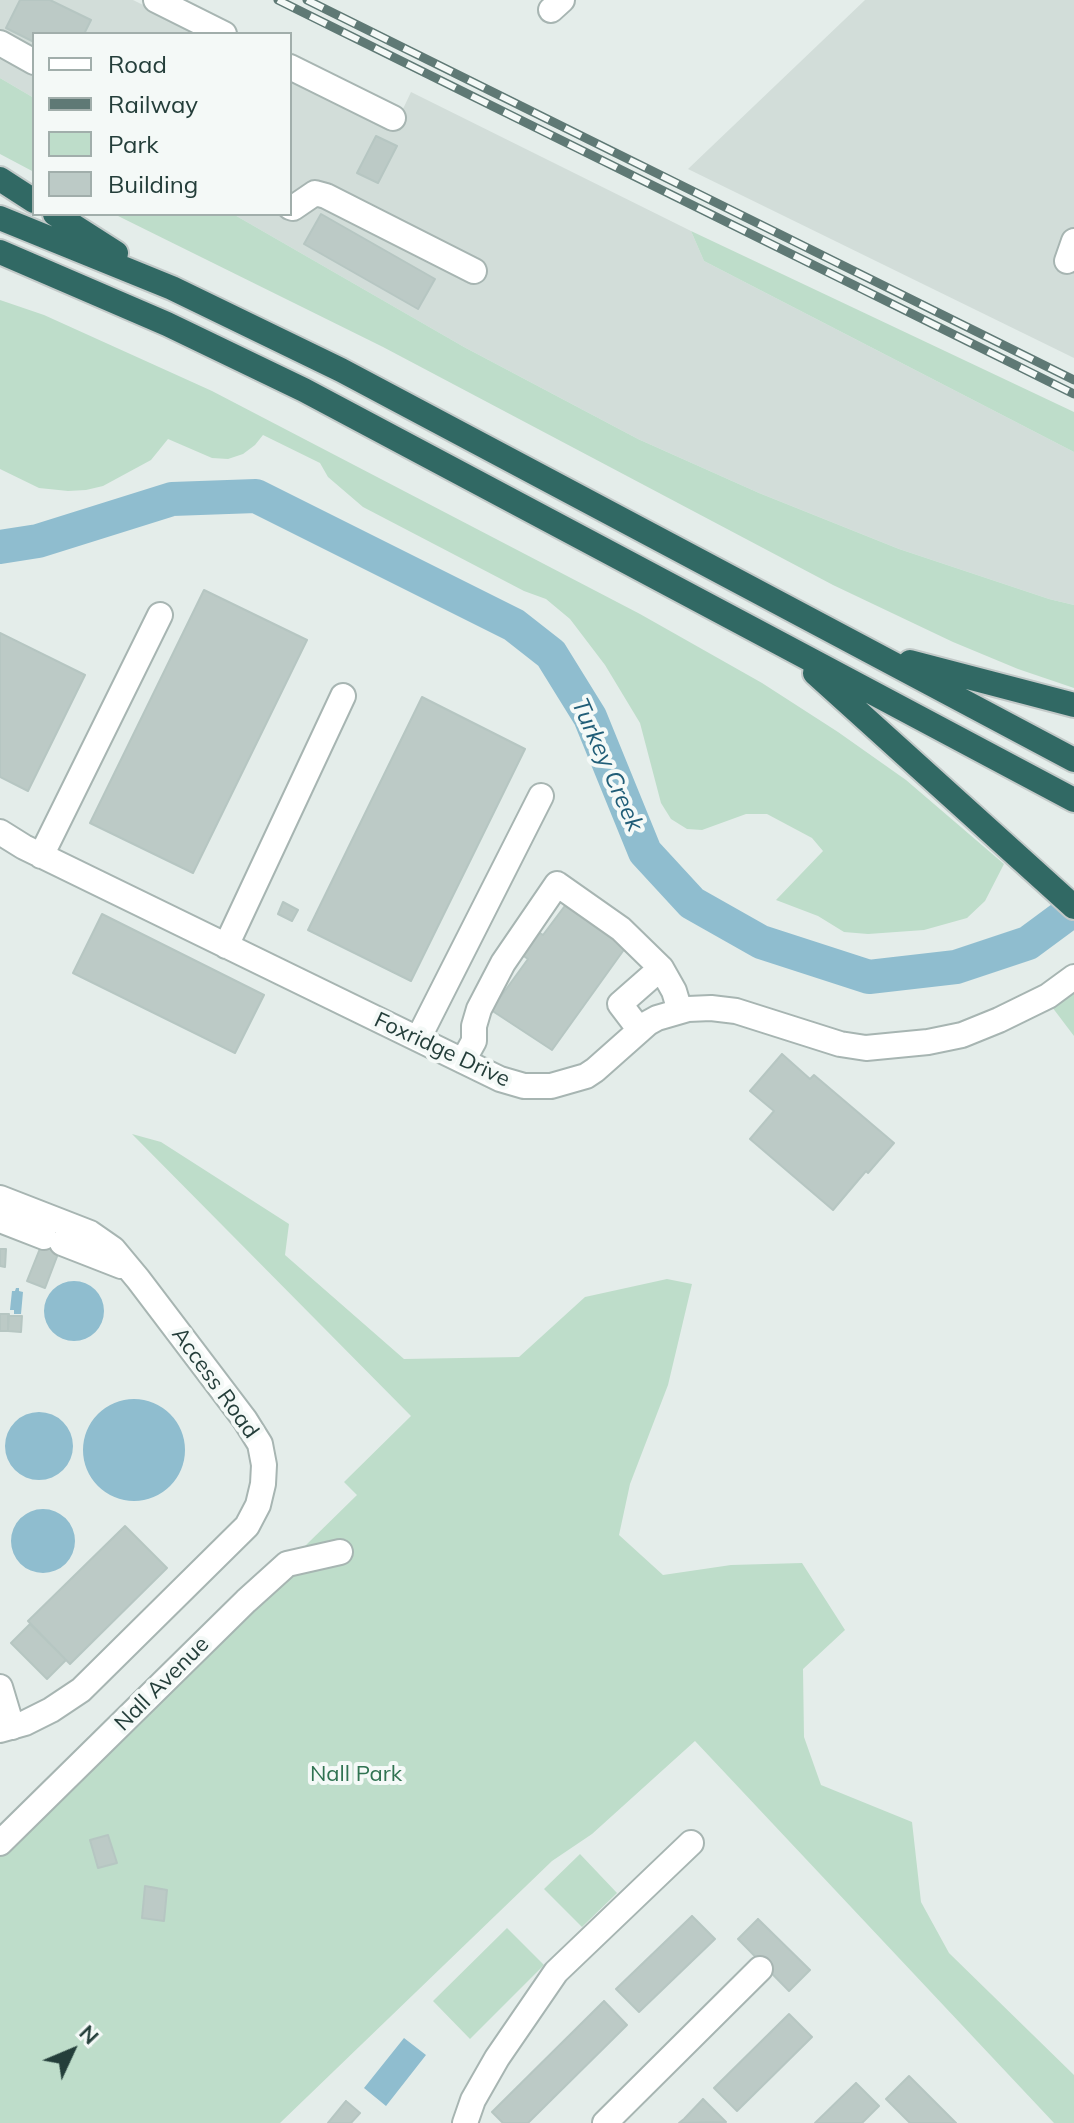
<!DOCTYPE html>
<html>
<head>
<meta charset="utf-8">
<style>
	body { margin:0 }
	#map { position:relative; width:1074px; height:2123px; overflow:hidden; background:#e4edea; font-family:Mulish,sans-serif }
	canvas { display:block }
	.legend { position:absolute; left:32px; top:32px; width:260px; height:184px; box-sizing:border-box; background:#f4f9f7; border:2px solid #a1aeab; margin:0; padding:10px 14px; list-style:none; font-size:24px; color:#243e3a }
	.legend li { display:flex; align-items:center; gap:16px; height:40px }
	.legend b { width:40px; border:2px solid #a1aeab }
	.north { position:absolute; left:32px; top:2011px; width:80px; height:80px; -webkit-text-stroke:6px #f4f9f7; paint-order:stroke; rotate:46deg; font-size:22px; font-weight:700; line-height:32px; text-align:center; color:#243e3a }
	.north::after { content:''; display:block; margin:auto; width:28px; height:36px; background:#243e3a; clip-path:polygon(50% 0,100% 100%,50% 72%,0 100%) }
</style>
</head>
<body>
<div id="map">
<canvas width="1074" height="2123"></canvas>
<ul class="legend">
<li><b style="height:10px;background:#fff"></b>Road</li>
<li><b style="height:10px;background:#5f7975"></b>Railway</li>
<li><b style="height:22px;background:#beddca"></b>Park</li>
<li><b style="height:22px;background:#bccac6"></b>Building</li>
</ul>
<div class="north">N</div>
</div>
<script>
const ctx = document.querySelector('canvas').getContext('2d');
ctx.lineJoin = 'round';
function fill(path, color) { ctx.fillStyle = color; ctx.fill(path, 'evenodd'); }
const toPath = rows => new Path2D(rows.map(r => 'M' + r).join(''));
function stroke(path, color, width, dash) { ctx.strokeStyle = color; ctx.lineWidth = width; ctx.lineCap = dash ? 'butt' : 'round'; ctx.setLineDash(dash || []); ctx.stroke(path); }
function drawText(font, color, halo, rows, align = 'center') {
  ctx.font = font + ' Mulish,sans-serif'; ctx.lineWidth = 8; ctx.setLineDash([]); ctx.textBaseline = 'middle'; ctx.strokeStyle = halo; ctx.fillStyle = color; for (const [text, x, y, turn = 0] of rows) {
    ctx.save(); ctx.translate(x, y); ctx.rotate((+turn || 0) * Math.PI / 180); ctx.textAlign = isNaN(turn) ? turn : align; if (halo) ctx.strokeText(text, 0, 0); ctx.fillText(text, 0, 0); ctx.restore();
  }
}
const built = toPath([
	[0,0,133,0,202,34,34,34,34,98,0,78],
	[865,0,1074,0,1074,358,688,169],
	[290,77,394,128,411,92,691,231,704,261,1074,452,1074,605,1049,599,899,549,759,493,638,439,464,347,233,214,290,214]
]);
const green = toPath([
	[0,78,34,98,34,172,0,154],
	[114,214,233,214,464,347,638,439,759,493,899,549,1049,599,1074,605,1074,688,1018,669,953,642,833,585,383,347],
	[691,231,1074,412,1074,452,704,261],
	[0,300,44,315,212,391,640,614,762,683,838,732,906,780,1004,864,985,901,967,918,924,930,868,934,844,932,818,916,776,900,823,851,812,838,767,814,746,814,702,830,687,829,671,819,661,803,640,723,605,665,570,619,546,599,524,591,363,507,328,477,320,463,263,435,255,445,243,454,228,459,212,458,168,439,151,460,103,486,86,490,68,491,39,488,0,469],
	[1074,985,1074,1036,1049,1003],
	[132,1134,161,1142,289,1224,285,1255,404,1359,519,1357,585,1297,667,1279,692,1284,668,1385,630,1484,619,1535,663,1575,731,1565,802,1563,845,1630,803,1669,804,1737,821,1785,912,1822,921,1902,949,1953,1074,2075,1074,2123,1054,2123,695,1741,592,1834,552,1861,280,2123,0,2123,0,1845,357,1495,344,1482,411,1416],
	[580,1854,617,1893,582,1927,544,1889],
	[507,1928,544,1965,470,2039,433,2001]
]);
const water = toPath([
	'44 1311a30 30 0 1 1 60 0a30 30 0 1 1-60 0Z',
	[16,1288,19,1288,19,1291,23,1292,21,1314,14,1314,14,1310,10,1310,12,1291,15,1291],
	'83 1450a51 51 0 1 1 102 0a51 51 0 1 1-102 0Z',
	'5 1446a34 34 0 1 1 68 0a34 34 0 1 1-68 0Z',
	'11 1541a32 32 0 1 1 64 0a32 32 0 1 1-64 0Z',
	[404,2038,426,2055,386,2106,364,2088]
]);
const river = toPath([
	[0,547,38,541,172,499,256,496,514,625,551,654,590,717,645,852,692,903,761,942,869,977,956,967,1028,943,1074,909]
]);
const building = toPath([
	[20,0,50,0,91,20,84,34,34,34,34,42,6,28,20,0],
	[376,136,397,146,378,183,357,173,376,136],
	[321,214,435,279,418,309,304,244,321,214],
	[204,590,307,640,193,873,90,823,204,590],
	[0,633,85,675,28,791,0,777,0,633],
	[422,697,525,749,411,981,308,930,422,697],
	[570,899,628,944,552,1050,491,1010,528,959,515,950,532,928,543,935,570,899],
	[283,902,298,910,292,921,278,914,283,902],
	[102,914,264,995,235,1053,73,973,102,914],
	[782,1054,810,1079,814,1075,894,1143,868,1173,866,1171,833,1210,750,1139,774,1111,750,1091,782,1054],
	[49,1226,66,1233,45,1288,27,1281,49,1226],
	[0,1249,6,1249,5,1267,0,1266,0,1249],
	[0,1314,9,1314,8,1331,0,1331,0,1314],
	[8,1316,22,1316,21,1332,8,1331,8,1316],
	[125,1526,167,1568,70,1664,28,1621,125,1526],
	[30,1624,66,1660,47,1679,11,1643,30,1624],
	[108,1835,117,1863,98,1868,90,1840,108,1835],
	[145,1886,167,1890,164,1921,142,1918,145,1886],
	[692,1916,715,1939,639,2012,616,1989,692,1916],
	[758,1919,810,1970,789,1991,738,1939,758,1919],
	[604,2001,627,2025,528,2123,503,2123,492,2112,604,2001],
	[789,2014,812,2037,737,2111,714,2088,789,2014],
	[909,2076,956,2123,910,2123,886,2099,909,2076],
	[856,2083,879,2106,862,2123,815,2123,856,2083],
	[703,2099,726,2122,679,2123,684,2119,703,2099],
	[346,2101,360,2113,351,2123,328,2123,346,2101]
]);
const minor = toPath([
	[156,0,224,34],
	[551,10,562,0],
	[0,43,34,62],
	[290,67,393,118],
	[290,207,293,208,315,193,326,196,474,271],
	[1067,261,1074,241],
	[0,832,24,847,500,1079,524,1086,551,1086,586,1076,595,1070,648,1023,657,1018,688,1009,711,1008,736,1011,840,1044,866,1048,928,1042,962,1035,999,1020,1048,996,1074,977],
	[41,856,160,615],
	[226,946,343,696],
	[639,1029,620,1004,661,968],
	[418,1039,541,796],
	[463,1061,474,1041,474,1026,479,1009,503,963,557,884,621,929,661,968,674,991,680,1011],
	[0,1198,90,1233,113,1249,138,1279,245,1420,260,1444,264,1465,263,1484,258,1505,247,1526,81,1690,51,1710,25,1723,0,1730],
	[0,1220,44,1237],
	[62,1243,121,1266],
	[0,1687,12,1727],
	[0,1843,246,1601,287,1564,340,1552],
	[465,2123,473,2100,497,2058,556,1972,691,1843],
	[605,2123,760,1969]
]);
const highway = toPath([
	[0,179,34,201],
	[55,214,116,253],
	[0,218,172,288,341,370,1074,760],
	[0,252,167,324,304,390,1074,800],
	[910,662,1074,705],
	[815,673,1074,907]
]);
const rail = toPath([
	[278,0,1074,394],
	[307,0,1074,380]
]);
const streetNames = [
	["Foxridge Drive",442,1050,25],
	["Access Road",215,1383,54],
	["Nall Avenue",162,1684,-45]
];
const parkNames = [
	["Nall Park",356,1774]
];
const waterNames = [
	["Turkey Creek",607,765,66]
];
fill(built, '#d2ddd9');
fill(green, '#beddca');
fill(water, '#8fbdcf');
stroke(river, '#8fbdcf', 34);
fill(building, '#bccac6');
stroke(building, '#b6c6c2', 2);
stroke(minor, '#a7b5b2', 28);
stroke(highway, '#c2c9c8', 28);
stroke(minor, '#fff', 24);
stroke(highway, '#316964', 24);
stroke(rail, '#5f7975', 9);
stroke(rail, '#f4f9f7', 6, [18]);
drawText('22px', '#243e3a', '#f4f9f7', streetNames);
drawText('22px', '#307352', '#f4f9f7', parkNames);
drawText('italic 24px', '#205d77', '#f4f9f7', waterNames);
</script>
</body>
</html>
